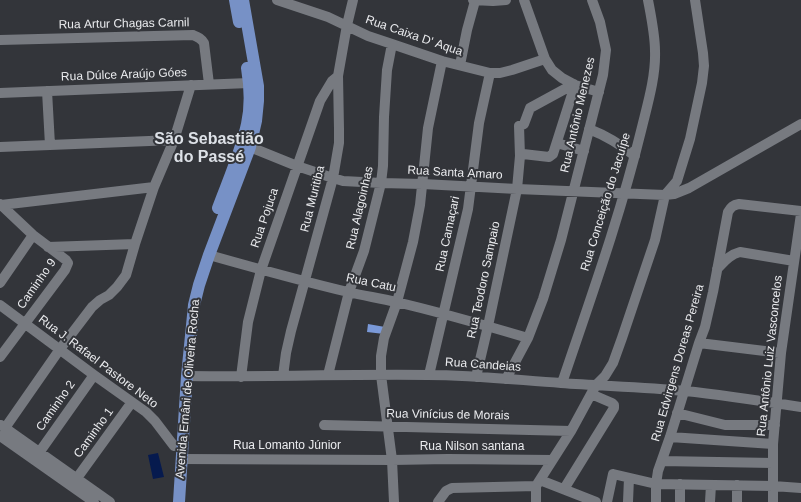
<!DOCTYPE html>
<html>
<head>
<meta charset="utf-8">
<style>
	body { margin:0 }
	canvas { display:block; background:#33353a }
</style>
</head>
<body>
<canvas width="801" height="502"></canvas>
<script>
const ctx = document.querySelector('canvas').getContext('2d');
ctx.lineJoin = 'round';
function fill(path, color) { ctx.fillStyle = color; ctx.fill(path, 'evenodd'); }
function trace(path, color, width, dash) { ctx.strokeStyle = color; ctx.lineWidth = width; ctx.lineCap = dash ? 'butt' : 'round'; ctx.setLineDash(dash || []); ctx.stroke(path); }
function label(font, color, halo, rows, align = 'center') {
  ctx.font = font + ' Helvetica,sans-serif'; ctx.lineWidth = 4; ctx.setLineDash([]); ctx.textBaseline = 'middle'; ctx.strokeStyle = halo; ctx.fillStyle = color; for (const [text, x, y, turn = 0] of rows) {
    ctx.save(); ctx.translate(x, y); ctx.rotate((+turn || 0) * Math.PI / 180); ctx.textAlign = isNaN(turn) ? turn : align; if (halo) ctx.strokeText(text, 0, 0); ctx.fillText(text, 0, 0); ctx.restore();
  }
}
fill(new Path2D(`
	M158 453 164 477 153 479 148 455Z`), '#061a4e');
fill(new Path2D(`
	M368 324 385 327 384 334 367 332Z`), '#7a99d8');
trace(new Path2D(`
	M277 0 328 17 368 36 392 44 442 61 490 73H500L512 70 545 59
	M473 0 493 1 506 0
	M524 0 545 59 552 70 562 78 575 85 599 92
	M0 40 193 35C198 37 201 38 204 43L209 84
	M460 65 467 30 475 1
	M47 91 50 145
	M0 93 249 83
	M589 129C607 136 620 144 635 156
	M557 143 584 151
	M0 147 174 140
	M250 147 297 166 333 178 343 181 381 183 423 184 517 189 665 195 674 194 689 188 801 124
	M520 156 523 154 549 157 553 154 575 85
	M665 195 677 181 690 139 702 83 704 66 703 53 695 0
	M0 204 33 235 66 260 68 263 65 270 0 357
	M0 206 1 205 154 187
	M48 247 135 244
	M209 255C255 268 301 281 348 292 364 296 380 298 396 302 440 312 484 325 528 338
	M717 269C725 261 729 255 740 252L794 261
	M0 283 33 235
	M0 305 94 375 146 412 155 421 174 446
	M699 343 781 353
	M328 375 349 292 364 251 381 183 383 166 384 117 387 70 392 44
	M429 375 468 209 479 123 490 73
	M187 376C268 377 348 374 428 375 473 375 517 380 561 383 602 386 644 387 685 391 723 395 762 401 801 407
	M283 376 286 353 291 331 333 178 339 143V129L338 76 347 25 353 0
	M241 377 248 322 261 270 320 101 332 81 338 76
	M476 377 488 326 517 189 520 156 519 126 524 124 530 108 574 84
	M506 379 528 338 543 299 561 240 603 75 606 50 600 22 592 0
	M562 383C590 300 620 217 641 131 647 106 656 77 655 51 655 35 651 16 648 0
	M677 413 725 425H775
	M1 425 110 502
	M324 425 571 431
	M5 428 60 349 92 307 100 300 109 295 117 287 126 275 135 244 154 187 174 140 191 85
	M0 436 94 502
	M670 437 773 444
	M36 457 94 375
	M181 459 392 460 448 459 552 460
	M662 461 773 463
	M77 478 132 402
	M540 480 596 502
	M737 485V502
	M564 489 614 408V405L612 403 591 394
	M394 502 392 460 381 375V356L384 338 397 302 413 242 420 205 428 128 442 61
	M438 502 446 491 452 488 536 486
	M536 502V486L571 431 596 385 605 376 613 363 622 338 655 240 665 195
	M607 502 613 474 656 484 773 486 801 488
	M628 502 629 478
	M656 502V484L658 471 670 437 699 343 705 327 713 292 728 212C731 207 733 205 739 204L801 211
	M680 502V484
	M710 502 711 485
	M773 502V444L781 353 801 214`), '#777a80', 10);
trace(new Path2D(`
	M235 0 239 22
	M218 208C228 181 241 152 247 124 251 106 250 86 247 68
	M179 502 187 376 194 305 199 285 209 255 250 147 256 121 258 101V86L243 0`), '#7791c6', 12);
label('12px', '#eaebee', '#33353a', [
	["Rua Artur Chagas Carnil",124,24,-1],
	["Rua Caixa D' Aqua",414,36,19],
	["Rua Dúlce Araújo Góes",124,75,-2],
	["Rua Antônio Menezes",578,115,-77],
	["Rua Santa Amaro",455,173,3],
	["Rua Muritiba",313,199,-76],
	["Rua Conceição do Jacuípe",606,202,-73],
	["Rua Alagoinhas",360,208,-77],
	["Rua Pojuca",265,218,-71],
	["Rua Camaçari",448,234,-78],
	["Rua Teodoro Sampaio",484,280,-78],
	["Rua Catu",371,283,12],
	["Caminho 9",37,284,-55],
	["Rua Antônio Luiz Vasconcelos",770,356,-84],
	["Rua J. Rafael Pastore Neto",98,362,37],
	["Rua Edvirgens Doreas Pereira",678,363,-74],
	["Rua Candeias",483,365,4],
	["Avenida Ernâni de Oliveira Rocha",188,389,-85],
	["Caminho 2",56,406,-55],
	["Rua Vinícius de Morais",448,415,1],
	["Caminho 1",94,433,-54],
	["Rua Lomanto Júnior",287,446],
	["Rua Nilson santana",472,447]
]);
label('bold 16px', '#dde1e7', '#33353a', [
	["São Sebastião",209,140],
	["do Passé",209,158]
]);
</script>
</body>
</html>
